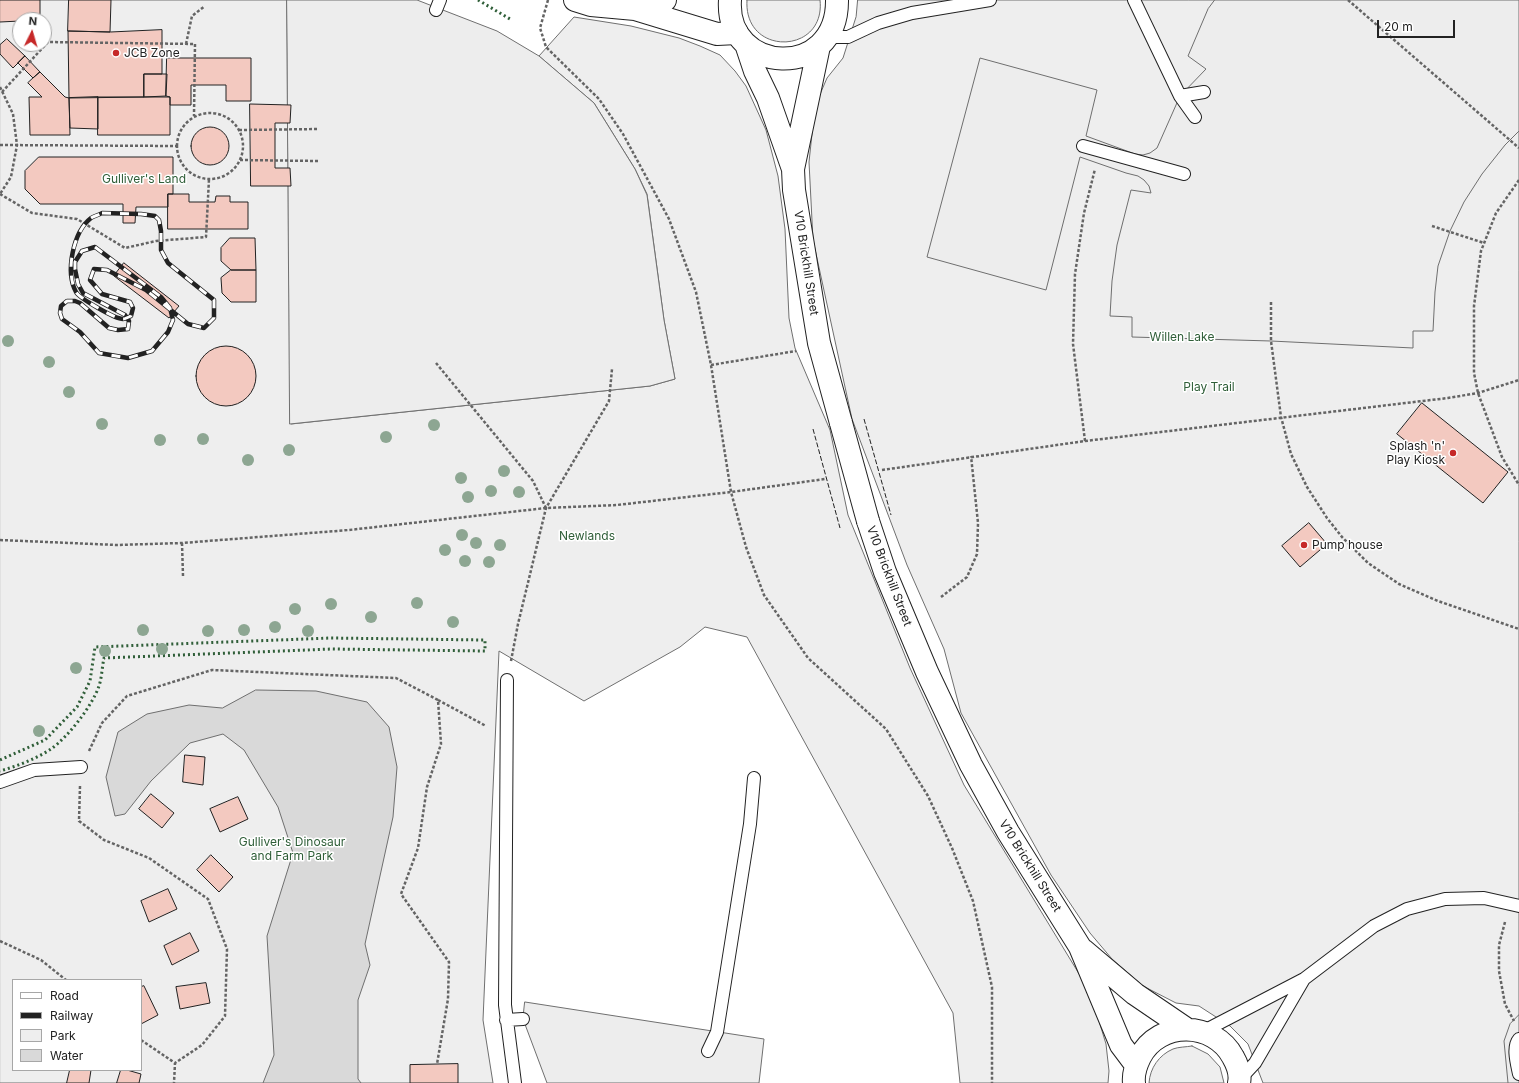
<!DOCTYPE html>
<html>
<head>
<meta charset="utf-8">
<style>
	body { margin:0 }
	#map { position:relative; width:1519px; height:1083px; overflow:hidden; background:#fff; font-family:Inter,sans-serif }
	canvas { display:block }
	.legend { position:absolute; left:12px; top:979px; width:130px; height:92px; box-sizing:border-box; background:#fff; border:1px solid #a7a7a7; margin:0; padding:5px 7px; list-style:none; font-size:12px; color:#222 }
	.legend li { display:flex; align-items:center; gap:8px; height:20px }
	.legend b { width:20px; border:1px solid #a7a7a7 }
	.north { position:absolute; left:12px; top:12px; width:40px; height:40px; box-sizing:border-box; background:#fff; border:1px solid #a7a7a7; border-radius:50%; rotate:5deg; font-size:11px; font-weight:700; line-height:16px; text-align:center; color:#222 }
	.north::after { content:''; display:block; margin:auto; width:14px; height:18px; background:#c62828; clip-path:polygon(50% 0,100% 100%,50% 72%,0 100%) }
	.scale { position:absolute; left:1377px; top:20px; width:78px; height:18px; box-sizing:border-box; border:2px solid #222; border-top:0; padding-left:5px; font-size:12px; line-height:14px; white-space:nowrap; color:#222; -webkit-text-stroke:3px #fff; paint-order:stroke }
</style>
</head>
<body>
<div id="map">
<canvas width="1519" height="1083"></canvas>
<ul class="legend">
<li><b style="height:5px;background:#fff"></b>Road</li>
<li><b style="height:5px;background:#222"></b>Railway</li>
<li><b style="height:11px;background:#eee"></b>Park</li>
<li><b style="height:11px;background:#d9d9d9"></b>Water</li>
</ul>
<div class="north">N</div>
<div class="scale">20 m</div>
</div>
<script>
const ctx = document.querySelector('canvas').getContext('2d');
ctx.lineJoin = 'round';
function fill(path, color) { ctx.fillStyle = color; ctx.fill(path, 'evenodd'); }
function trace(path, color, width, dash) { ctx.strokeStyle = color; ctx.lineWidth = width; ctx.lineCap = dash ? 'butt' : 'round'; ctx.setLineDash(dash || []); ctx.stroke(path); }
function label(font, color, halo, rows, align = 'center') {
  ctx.font = font + ' Inter,sans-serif'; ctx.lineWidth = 3; ctx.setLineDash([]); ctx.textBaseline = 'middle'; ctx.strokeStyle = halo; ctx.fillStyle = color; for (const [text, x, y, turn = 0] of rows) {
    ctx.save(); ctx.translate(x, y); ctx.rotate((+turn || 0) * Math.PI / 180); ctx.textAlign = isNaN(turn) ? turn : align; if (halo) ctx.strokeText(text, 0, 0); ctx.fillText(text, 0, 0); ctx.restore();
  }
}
const green = new Path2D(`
	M0 0H287L291 424 650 386 675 379 664 320 647 194 635 169 594 103 539 56 574 17 631 26 679 38 700 46 720 55 735 71 746 86 766 130 778 176 785 229 789 318 795 348 830 430 848 515 910 668 964 785 1081 977 1099 1021 1106 1044 1109 1071 1108 1083H960L953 1013 747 637 705 627 680 647 584 701 499 651 483 1020 493 1083H0ZM20 20H44V44H20ZM13 980H141V1070H13Z
	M747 0H820C826 55 743 57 747 0Z
	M858 0H1519V1083H1263L1248 1044 1230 1026 1199 1006 1176 1003 1143 986 1112 959 1090 933 1051 875 961 713 944 649 907 565 852 419 813 240 809 162 815 106 827 78 843 58 856 17Z
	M1192 1046 1208 1054 1220 1067 1224 1083H1149C1150 1068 1159 1055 1173 1049 1178 1047 1186 1047 1192 1046Z`);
fill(green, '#eee');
trace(green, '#6f6f6f', 1);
const parking = new Path2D(`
	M287 0H417L497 31 539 56 594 103 635 169 647 195 664 320 675 379 650 386 290 424Z
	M1215 0H1519V131L1505 145 1482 174 1464 202 1450 231 1438 266 1435 292 1433 331H1413V348L1271 341 1132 337V317L1110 316 1112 281 1117 245 1131 190 1151 193 1149 186 1144 180 1138 176 1126 173 1080 157 1046 290 927 257 980 58 1097 90 1086 136 1135 154 1143 155 1150 153 1157 148 1180 96 1206 69 1188 56 1208 9Z
	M525 1002 764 1039 759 1083H547L523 1019Z
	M1519 1015V1083H1508L1504 1041 1510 1024Z`);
fill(parking, '#ededed');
trace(parking, '#6f6f6f', 1);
const water = new Path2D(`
	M256 690 316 691 367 702 389 727 397 767 393 817 365 944 370 965 358 1000V1079L361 1083H263L274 1055 267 936 293 853 278 807 244 750 223 734 190 743 151 781 125 814 115 816 106 777 118 732 147 714 189 705 222 708Z`);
fill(water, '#d9d9d9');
trace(water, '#6f6f6f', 1);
const building = new Path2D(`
	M0 0H40V20L0 22Z
	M69 0H111L110 32 68 31Z
	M162 30V74H144V97L69 98 68 31 110 32Z
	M7 39 25 56 13 68 0 54V45Z
	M25 56 40 72 33 78 18 63Z
	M167 58H251V101H226V85H191V105H170V97L166 96Z
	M40 72 65 97 69 98 70 135H30L29 97H42L28 83Z
	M144 74H167L166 96 144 97Z
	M98 97H170V135H98Z
	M98 97V129L70 128 69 98Z
	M250 104 291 105 290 123H275V168H290L291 186H251Z
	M191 146a19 19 0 1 1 38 0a19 19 0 1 1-38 0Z
	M39 157H173V194H168V207H136L135 223H123V204H40L25 189V171Z
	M168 194H189V202H215L216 196H230V202H248V229H168Z
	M230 238H255L256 270H231L221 261V248Z
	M124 263 179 306 169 318 114 276Z
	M231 270H256V302H231L222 293 221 278Z
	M196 376a30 30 0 1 1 60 0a30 30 0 1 1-60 0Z
	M1422 403 1508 472 1483 503 1397 434Z
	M1309 523 1327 544 1300 567 1282 546Z
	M185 755 205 757 203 785 183 782Z
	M151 794 174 813 162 828 139 809Z
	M238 797 248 819 220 832 210 809Z
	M211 855 233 877 219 892 197 870Z
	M168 889 177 909 149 922 141 901Z
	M190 933 199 951 172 965 164 946Z
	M206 983 210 1003 180 1009 176 987Z
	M144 986 158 1015 141 1024V987Z
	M458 1064V1083H410V1065Z
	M70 1070H91L89 1083H67Z
	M121 1070H127L141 1074 139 1083H117Z`);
fill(building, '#f3c9c0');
trace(building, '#222', 1);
const service = new Path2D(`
	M1134 0 1180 96 1195 117
	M436 10 440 0
	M827 37H848L878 23 912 13 990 0
	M1180 96 1204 92
	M1083 146 1184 174
	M507 680 505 1005 515 1083
	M0 782 34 770 81 767
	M506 1020 523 1019
	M1204 1031 1304 979 1374 926 1407 909 1445 899 1484 898 1519 906
	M1519 1039C1512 1047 1517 1064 1519 1074
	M708 1051 717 1032 750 824 754 778
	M1240 1079 1255 1063 1304 979`);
const minor = new Path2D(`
	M575 0 591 5 635 9 717 34 737 33
	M635 9 665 0`);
const tertiary = new Path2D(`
	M730 0C725 75 838 81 837 0
	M746 44 755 71 768 98 793 169
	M819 46 793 169 794 190 819 343 841 423
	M868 521 885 572 927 672 971 765 1008 832 1080 947 1121 1045 1136 1065
	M1083 950 1135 994 1185 1028
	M1134 1083C1133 1074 1136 1065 1140 1057 1159 1020 1214 1021 1233 1057 1237 1064 1241 1074 1239 1083`);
trace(service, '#222', 14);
trace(minor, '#222', 24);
trace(tertiary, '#222', 24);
trace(new Path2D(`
	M548 0 540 28 546 47 599 99 623 134 669 219 696 292 711 365 731 492 746 547 764 595 808 658 886 729 928 796 952 848 973 901 992 987V1083
	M1348 0 1519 148
	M186 44 192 16 205 6
	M0 87 13 114 17 145 11 177 0 194
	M2 92 48 42 195 44 194 116
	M177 146a33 33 0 1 1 66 0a33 33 0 1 1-66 0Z
	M239 130 319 129
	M0 145 176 146
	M240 160 319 161
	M1519 180 1496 213 1481 251 1474 306V373L1478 393 1502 457 1519 485
	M0 194 32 213 77 219 125 248 156 241 206 237 209 179
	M1432 226 1484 243
	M1271 302V341L1281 417 1291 454 1307 487 1327 518 1342 537 1368 563 1399 584 1438 601 1519 629
	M436 363 533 481 546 508
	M711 365 796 351
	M1085 441 1073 344 1075 274 1084 213 1095 169
	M882 470 1085 441 1448 398 1478 393 1519 380
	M0 540 117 545 182 543 349 530 546 508 617 505 731 492 825 479
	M182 543 183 576
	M941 597 967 577 977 554 978 523 971 456
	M511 661 518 624 546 508 609 401 612 369
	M438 700 486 726
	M89 751 102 723 127 696 212 670 396 678 438 700 441 744 427 787 418 848 401 894 449 962 448 999 437 1064
	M80 786 79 821 104 840 149 858 208 899 227 949 225 1016 202 1045 175 1063
	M1505 922 1499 945V971L1505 1004 1514 1021
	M0 941 41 960 66 980
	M141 1040 175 1063 174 1083`), '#646464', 2.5, [3, 2]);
trace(service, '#fff', 12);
trace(minor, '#fff', 22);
trace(tertiary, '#fff', 22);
const rail = new Path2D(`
	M102 213 141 214 155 216 159 220 161 231V250L168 263 214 300V318L204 328 188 324 146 290 107 270 94 269 90 280 102 294 130 302 133 308 131 316C129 317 125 319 123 319 115 319 79 298 76 292 65 272 73 232 91 218 94 216 99 215 102 213Z
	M95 247 161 297 170 308 173 320 168 332 152 351 128 358 99 353 80 332 62 319 60 313 61 306 67 301H75L80 303 109 328 118 330 128 329 129 321 125 315 83 293 78 284 75 269V262L82 251Z`);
trace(rail, '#222', 4.5);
trace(rail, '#fff', 3, [9]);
const tertiaryBridge = new Path2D(`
	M841 423 868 521`);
trace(tertiaryBridge, '#222', 24, []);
trace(tertiaryBridge, '#fff', 22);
trace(new Path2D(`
	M478 0 510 19
	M0 760 45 740 77 707 90 681 95 647 331 638 485 640V651L332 649 104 658C102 667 102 677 99 686 92 706 69 736 51 749 36 759 17 766 0 771`), '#2f5e38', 3, [2, 3]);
trace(new Path2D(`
	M864 419 891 515
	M813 429 840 528`), '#222', 1, [5, 2]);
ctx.fillStyle = '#8da692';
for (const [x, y] of [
	[8,341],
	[49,362],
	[69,392],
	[102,424],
	[434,425],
	[386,437],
	[203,439],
	[160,440],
	[289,450],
	[248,460],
	[504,471],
	[461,478],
	[491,491],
	[519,492],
	[468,497],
	[462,535],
	[476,543],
	[500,545],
	[445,550],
	[465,561],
	[489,562],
	[417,603],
	[331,604],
	[295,609],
	[371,617],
	[453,622],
	[275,627],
	[143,630],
	[244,630],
	[208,631],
	[308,631],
	[162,649],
	[105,651],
	[76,668],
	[39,731]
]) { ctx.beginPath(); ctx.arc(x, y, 6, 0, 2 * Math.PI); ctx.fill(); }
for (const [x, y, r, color] of [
	[116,53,4,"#c62828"],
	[1453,453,4,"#c62828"],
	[1304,545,4,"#c62828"]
]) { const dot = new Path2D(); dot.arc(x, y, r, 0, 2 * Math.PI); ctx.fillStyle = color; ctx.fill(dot); trace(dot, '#fff', 1.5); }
label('12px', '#222', '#fff', [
	["JCB Zone",124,53],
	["Splash 'n'",1445,446,"right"],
	["Play Kiosk",1445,460,"right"],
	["Pump house",1312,545]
], 'left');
label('12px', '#2f5e38', '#fff', [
	["Gulliver's Land",144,179],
	["Willen Lake",1182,337],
	["Play Trail",1209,387],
	["Newlands",587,536],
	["Gulliver's Dinosaur",292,842],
	["and Farm Park",292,856]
]);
label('12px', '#222', '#fff', [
	["V10 Brickhill Street",806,263,81],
	["V10 Brickhill Street",889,576,69],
	["V10 Brickhill Street",1030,866,58]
]);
</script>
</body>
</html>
